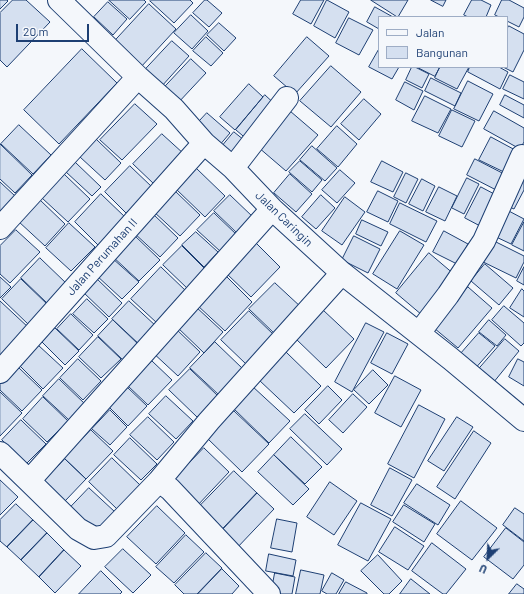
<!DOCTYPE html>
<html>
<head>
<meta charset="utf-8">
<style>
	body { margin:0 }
	#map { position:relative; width:524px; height:594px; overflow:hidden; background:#f4f7fb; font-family:Barlow,sans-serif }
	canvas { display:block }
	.legend { position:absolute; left:378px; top:16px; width:130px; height:52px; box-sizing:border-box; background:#f4f7fb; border:1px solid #9eadc5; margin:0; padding:5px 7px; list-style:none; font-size:12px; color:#1d3f73 }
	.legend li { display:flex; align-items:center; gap:8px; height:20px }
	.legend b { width:20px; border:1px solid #9eadc5 }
	.north { position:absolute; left:468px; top:538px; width:40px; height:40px; -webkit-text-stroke:3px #f4f7fb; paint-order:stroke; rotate:204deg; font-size:11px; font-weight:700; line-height:16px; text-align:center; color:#1d3f73 }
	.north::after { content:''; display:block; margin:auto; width:14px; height:18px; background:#1d3f73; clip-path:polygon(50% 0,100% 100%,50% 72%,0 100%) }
	.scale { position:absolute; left:16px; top:24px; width:73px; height:18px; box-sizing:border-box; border:2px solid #1d3f73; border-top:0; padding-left:5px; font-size:12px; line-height:14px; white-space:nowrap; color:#1d3f73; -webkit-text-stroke:3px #f4f7fb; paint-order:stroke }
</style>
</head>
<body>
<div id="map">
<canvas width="524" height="594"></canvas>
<ul class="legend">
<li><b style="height:5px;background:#f4f7fb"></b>Jalan</li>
<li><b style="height:11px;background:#d5e0f0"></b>Bangunan</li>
</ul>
<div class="north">U</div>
<div class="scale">20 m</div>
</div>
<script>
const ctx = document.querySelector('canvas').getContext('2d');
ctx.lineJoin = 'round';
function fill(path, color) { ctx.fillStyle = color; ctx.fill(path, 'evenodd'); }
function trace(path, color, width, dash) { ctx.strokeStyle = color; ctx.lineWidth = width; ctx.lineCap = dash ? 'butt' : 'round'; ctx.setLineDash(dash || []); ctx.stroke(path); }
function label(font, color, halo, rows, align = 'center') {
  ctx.font = font + ' Barlow,sans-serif'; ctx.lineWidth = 3; ctx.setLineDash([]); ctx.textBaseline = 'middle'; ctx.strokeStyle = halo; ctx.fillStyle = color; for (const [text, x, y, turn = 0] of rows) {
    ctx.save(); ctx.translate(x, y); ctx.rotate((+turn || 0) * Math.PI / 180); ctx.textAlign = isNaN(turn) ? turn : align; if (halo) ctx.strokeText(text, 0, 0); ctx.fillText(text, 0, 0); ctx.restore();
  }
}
const building = new Path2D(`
	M0 0H7L8 1 0 9Z
	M13 0H26L50 22 7 67 0 60V13Z
	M109 0H144L146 2 130 19Z
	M151 0H190L193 3 174 23 150 1Z
	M205 0H207L222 13 209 27 193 13Z
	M301 0H324L311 24 293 14Z
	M327 0 349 12 335 38 314 26Z
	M371 0H408L398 17Z
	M431 0H446L443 6Z
	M472 0H481L491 5 486 17H468L464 15Z
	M502 0H509L524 8V17L519 27 507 21V17H499L495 15Z
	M108 2 127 19 113 35 94 17Z
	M149 4 176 29 140 68 113 43Z
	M375 7 393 17H379V29L367 22Z
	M191 15 208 31 192 49 174 33Z
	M349 18 373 30 359 55 336 43Z
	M219 23 236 38 224 51 207 35Z
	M509 26 524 34V50L513 72 503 67H507V29Z
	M206 37 223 53 211 66 193 51Z
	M307 37 329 56 295 94 274 76Z
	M172 41 189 56 161 87 143 72Z
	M82 49 117 83 59 144 24 110Z
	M379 49V67H399L392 79 369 67Z
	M191 59 206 73 177 104 162 90Z
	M331 66 361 92 331 127 300 101Z
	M412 67H415L429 74 422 88 406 80Z
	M417 67H440L435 76Z
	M440 67H469L457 89 435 78Z
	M470 67H499L508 72 500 89 468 72Z
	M510 75 524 82V99L503 89Z
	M431 78 461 93 455 106 425 91Z
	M468 81 493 94 479 121 454 109Z
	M405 82 423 91 414 110 396 100Z
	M249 84 263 97 235 130 220 117Z
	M265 95 278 107 249 141 236 130Z
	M505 95 524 105V118L500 105Z
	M425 96 451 109 438 133 412 121Z
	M364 99 381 114 359 140 341 124Z
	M135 104 157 124 122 160 100 140Z
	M452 110 475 121 462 147 439 136Z
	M290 111 318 135 286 171 258 147Z
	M494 111 524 128V142L520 149 484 129Z
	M207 113 230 133 218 147 194 127Z
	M19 125 51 155 33 174 1 144Z
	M337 126 357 144 338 167 317 149Z
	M234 132 249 144 233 162 219 150Z
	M162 134 184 154 154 184 133 164Z
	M491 137 517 151 506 173 479 160Z
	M96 139 121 163 105 180 80 157Z
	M0 144 32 175 15 193 0 179Z
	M312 146 337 168 325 181 300 160Z
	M475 159 510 177 502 193 467 175Z
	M300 161 322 180 312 192 289 172Z
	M382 161 403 172 393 192 371 182Z
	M75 162 101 187 92 196 66 172Z
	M130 166 152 187 126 213 105 192Z
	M196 168 225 196 205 217 176 189Z
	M340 170 355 183 337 203 322 190Z
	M406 173 418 179 406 203 394 197Z
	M64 174 90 199 68 222 42 198Z
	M290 174 312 194 296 212 274 193Z
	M467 178 479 184 464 214 452 208Z
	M524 178V190L514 209 501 203Z
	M422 179 435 186 423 211 409 204Z
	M0 182 15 196 0 211Z
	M439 187 457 196 445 221 426 212Z
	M481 187 498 196 482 227 465 218Z
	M173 189 200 215 180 236 153 211Z
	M378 191 398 201 388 222 367 212Z
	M101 194 126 218 99 246 75 222Z
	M230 195 254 218 238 234 214 211Z
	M321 195 335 208 316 229 302 217Z
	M345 197 365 212 342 245 322 231Z
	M39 199 65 224 45 246 18 221Z
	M400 203 437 221 426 242 390 224Z
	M505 209 524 219 511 244 492 235Z
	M152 213 178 238 160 257 133 232Z
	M214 213 237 235 221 252 197 230Z
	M362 220 388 232 381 246 356 234Z
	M524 222V251L512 245Z
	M69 223 95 247 71 271 46 248Z
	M16 230 40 252 10 283 0 274V246Z
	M400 231 424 245 397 289 373 274Z
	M444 231 468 244 457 264 433 252Z
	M196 232 218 252 204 267 182 245Z
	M133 234 160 260 139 281 112 256Z
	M354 236 380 249 368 273 342 260Z
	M488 238 524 256V262L516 278 477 259Z
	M256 243 280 267 251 297 227 274Z
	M182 246 207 271 189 290 163 265Z
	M429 253 455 275 422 315 396 293Z
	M40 258 67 284 48 304 21 278Z
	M112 258 139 282 122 299 96 275Z
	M485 264 513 288 499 305 471 281Z
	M161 267 187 292 157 323 131 299Z
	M524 267V285L517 281Z
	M225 275 252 302 225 331 197 305Z
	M0 277 11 287 0 298Z
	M95 277 122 303 109 317 82 291Z
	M21 279 48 305 29 325 2 299Z
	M275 283 302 308 276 335 249 309Z
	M468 287 492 308 458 348 434 328Z
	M522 289 524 291V317L510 308Z
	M87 299 108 319 94 333 73 314Z
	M0 301 29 328 0 358Z
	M129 301 157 327 140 345 112 319Z
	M195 306 223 332 204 353 176 326Z
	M504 306 524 323V343L521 346 492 320Z
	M323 310 354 339 326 368 295 338Z
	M249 311 274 335 246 364 221 340Z
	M71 314 93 335 79 350 57 329Z
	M113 320 139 345 124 361 98 336Z
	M489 320 506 335 497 346 479 332Z
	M366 323 384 332 352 392 335 382Z
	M174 327 200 352 178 376 151 351Z
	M55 328 79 351 65 365 42 342Z
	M387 333 408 344 392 374 371 363Z
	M479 333 495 346 473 371 457 358Z
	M98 337 121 359 101 378 79 357Z
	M505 339 519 351 493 383 478 370Z
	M215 342 243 369 219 395 190 368Z
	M38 345 63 368 43 389 19 365Z
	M286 352 321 386 294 413 259 380Z
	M78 359 101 381 83 400 60 378Z
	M518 359 524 362V386L509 377Z
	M152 361 172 380 148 405 128 386Z
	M17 366 42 390 22 411 0 390V385Z
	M190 369 218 396 197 417 169 390Z
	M373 370 388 385 369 404 354 390Z
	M395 376 421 390 401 427 375 413Z
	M59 379 85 404 69 420 43 396Z
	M252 386 290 421 269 443 232 407Z
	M328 386 342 400 319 424 305 410Z
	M127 387 147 406 128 426 108 406Z
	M0 392 22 413 0 436Z
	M353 394 367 407 343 433 329 420Z
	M166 396 193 421 176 439 149 414Z
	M43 397 68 421 47 442 23 419Z
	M419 405 445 419 414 478 388 464Z
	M110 410 127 427 110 445 92 429Z
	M234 411 269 444 242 472 207 438Z
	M305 414 342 449 327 465 290 429Z
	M148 417 174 442 157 460 130 435Z
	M457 417 473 427 444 471 428 461Z
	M21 420 46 444 26 464 2 440Z
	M91 430 113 451 86 479 64 458Z
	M474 431 491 443 455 499 437 487Z
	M291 437 322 467 305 484 274 455Z
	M130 438 157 464 141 480 114 455Z
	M204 448 229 472 196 507 171 482Z
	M274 455 309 489 293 505 258 472Z
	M112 458 140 485 117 509 89 482Z
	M65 459 86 479 65 501 44 481Z
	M390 468 412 480 392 516 371 505Z
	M234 471 257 493 221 531 197 509Z
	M0 480 18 497 0 515Z
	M330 482 357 501 334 535 307 517Z
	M417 484 450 505 438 525 404 503Z
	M89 488 115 512 94 534 68 510Z
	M257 493 274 509 235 550 218 534Z
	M461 501 497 528 472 560 437 534Z
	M361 503 391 519 368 561 338 545Z
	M16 504 33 520 7 547 0 541V520Z
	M404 505 435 524 424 542 393 522Z
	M157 506 185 533 156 564 127 537Z
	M515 508 524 514V541L503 525Z
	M277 519 297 523 292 552 271 548Z
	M33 520 47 533 21 560 7 547Z
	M395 527 424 546 408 570 379 552Z
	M506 528 524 542V565L513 579 484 557Z
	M47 533 64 550 39 577 21 560Z
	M186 535 204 552 174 583 156 567Z
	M432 543 466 569 446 594H443L412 571Z
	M123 549 151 575 133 593 105 567Z
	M64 550 81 566 55 593 39 577Z
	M206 553 222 568 197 594H184L175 585Z
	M269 554 296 560 293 576 266 571Z
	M378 555 402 581 389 594H384L361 571Z
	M222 569 239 586 232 594H198Z
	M301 570 324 575 320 594H296Z
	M101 571 122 592 120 594H79Z
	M275 573 295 577 292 594H271Z
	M332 573 344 580 336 594H327L322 591Z
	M411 579 430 594H400Z
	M346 582 367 593V594H339Z
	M517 584 524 589V594H509Z`);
fill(building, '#d5e0f0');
trace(building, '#1d3f73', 1);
const minor = new Path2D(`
	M59 0 138 77 174 109 204 143 233 168 272 209 342 273 451 359 524 420
	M233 168 287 98
	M0 228 138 77
	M419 333 448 295 484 241 522 156
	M0 372 204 143
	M0 453 29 481 78 529 94 538 106 536 159 481
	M29 481 272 209
	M269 594 170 489 159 481 209 421 342 273`);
trace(minor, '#1d3f73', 24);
trace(minor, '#f4f7fb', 22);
label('12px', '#1d3f73', '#f4f7fb', [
	["Jalan Caringin",284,219,44],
	["Jalan Perumahan II",102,257,-48]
]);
</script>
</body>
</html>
